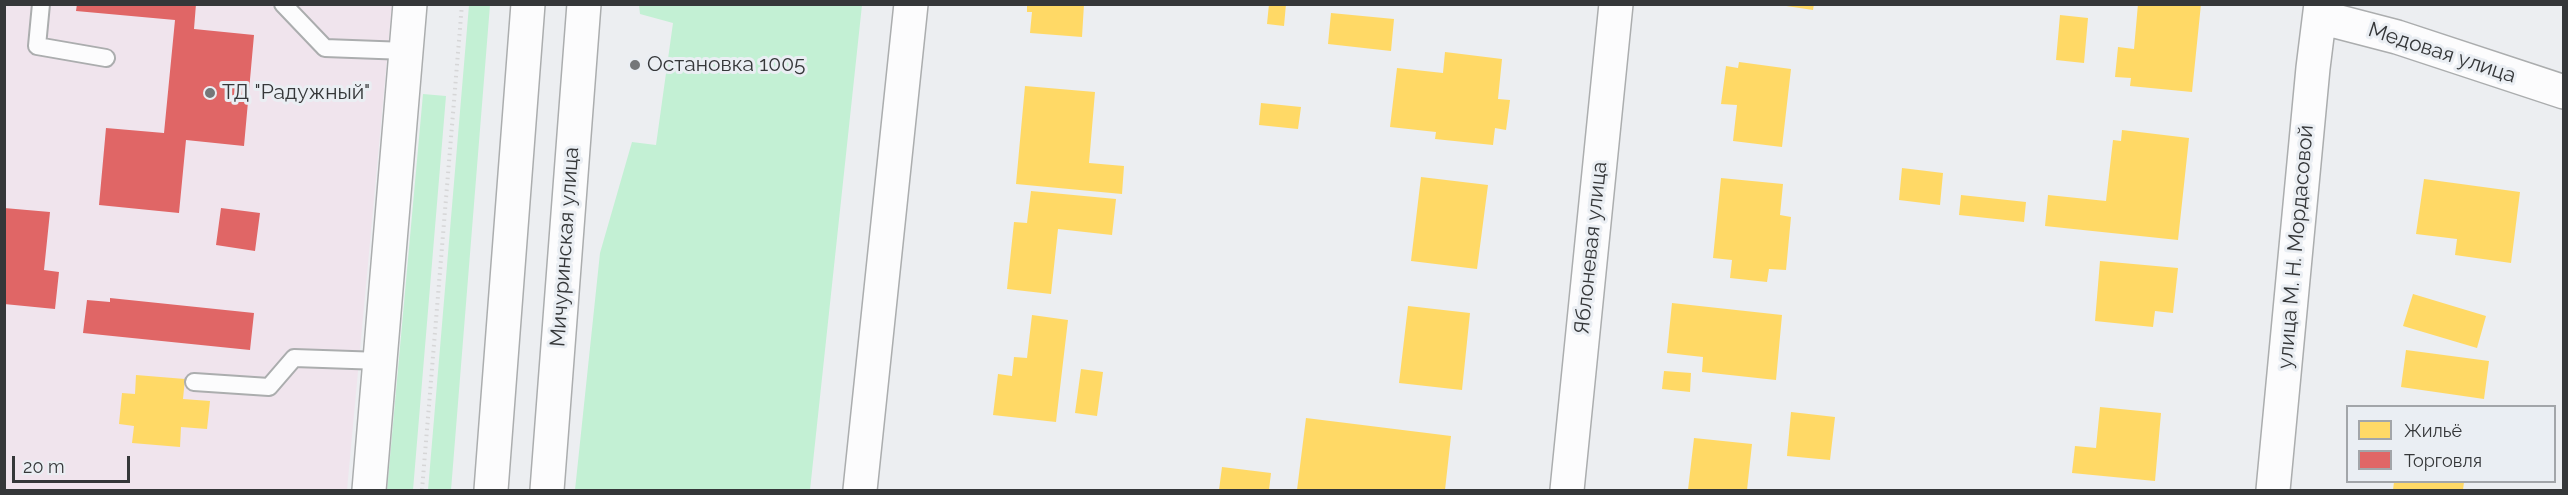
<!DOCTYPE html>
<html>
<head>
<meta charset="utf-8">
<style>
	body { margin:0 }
	#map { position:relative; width:2568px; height:495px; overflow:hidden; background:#eceef1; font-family:Raleway,sans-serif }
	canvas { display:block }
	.frame { position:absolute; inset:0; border:6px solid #353739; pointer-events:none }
	.legend { position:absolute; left:2346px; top:405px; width:210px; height:78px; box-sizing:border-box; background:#eaeef3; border:2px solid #a2a5a9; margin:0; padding:8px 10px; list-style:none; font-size:18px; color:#353739 }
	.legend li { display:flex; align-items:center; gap:12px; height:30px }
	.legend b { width:30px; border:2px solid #a2a5a9 }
	.scale { position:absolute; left:12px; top:456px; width:118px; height:27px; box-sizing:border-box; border:3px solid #353739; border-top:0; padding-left:8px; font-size:18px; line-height:21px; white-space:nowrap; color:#353739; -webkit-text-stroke:4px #eaeef3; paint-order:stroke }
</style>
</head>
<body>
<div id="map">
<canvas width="2568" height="495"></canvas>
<div class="frame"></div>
<ul class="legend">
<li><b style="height:16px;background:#ffd966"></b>Жильё</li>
<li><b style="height:16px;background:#e06666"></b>Торговля</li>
</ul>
<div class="scale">20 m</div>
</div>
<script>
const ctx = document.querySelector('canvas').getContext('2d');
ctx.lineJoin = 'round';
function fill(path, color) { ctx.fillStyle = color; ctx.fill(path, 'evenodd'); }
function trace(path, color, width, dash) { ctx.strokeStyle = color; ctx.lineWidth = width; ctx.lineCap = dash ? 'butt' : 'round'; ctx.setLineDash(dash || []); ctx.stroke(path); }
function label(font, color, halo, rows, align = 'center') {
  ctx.font = font + ' Raleway,sans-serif'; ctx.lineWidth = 6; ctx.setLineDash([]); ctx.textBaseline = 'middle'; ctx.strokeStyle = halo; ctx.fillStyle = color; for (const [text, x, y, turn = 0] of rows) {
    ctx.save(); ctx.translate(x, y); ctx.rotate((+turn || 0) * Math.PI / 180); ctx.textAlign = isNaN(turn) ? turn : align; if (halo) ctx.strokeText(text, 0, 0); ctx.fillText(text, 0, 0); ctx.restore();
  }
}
fill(new Path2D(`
	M4 5H392L347 490H5Z`), '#f0e4ed');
fill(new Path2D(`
	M469 5H490L451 490H428Z
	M639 5H862L810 490H575L600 253 632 142 656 145 673 23 640 14Z
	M423 94 446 96 413 490H387Z`), '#c3f0d4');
fill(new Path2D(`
	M1027 4H1084L1082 37 1030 33 1032 12H1027Z
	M1269 4H1286L1284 26 1267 24Z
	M1773 4H1814L1813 10Z
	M2138 4H2201L2192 92 2130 86 2131 78 2115 77 2118 47 2134 49Z
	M1331 13 1394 19 1391 51 1328 44Z
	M2060 15 2088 18 2084 63 2056 60Z
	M1445 52 1502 59 1498 99 1510 100 1506 130 1495 128 1493 145 1435 139 1436 132 1390 127 1397 68 1443 73Z
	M1739 62 1791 69 1782 147 1733 141 1737 105 1721 104 1726 66 1738 68Z
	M1025 86 1095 92 1089 163 1124 166 1122 194 1016 184Z
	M1261 103 1301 107 1298 129 1259 125Z
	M2122 130 2189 138 2178 240 2045 226 2048 195 2106 201 2113 140 2121 141Z
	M1902 168 1943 173 1940 205 1899 200Z
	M1421 177 1488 185 1477 269 1411 261Z
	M1721 178 1783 184 1780 215 1791 217 1786 270 1769 269 1767 282 1730 278 1732 260 1713 258Z
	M2424 179 2520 192 2511 263 2455 255 2457 239 2416 234Z
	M1031 191 1116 199 1112 235 1058 229 1051 294 1007 289 1014 222 1027 223Z
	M1961 195 2026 202 2024 222 1959 215Z
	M2100 261 2178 268 2173 313 2155 311 2153 327 2095 321Z
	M2413 294 2486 316 2477 348 2403 326Z
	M1672 303 1782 315 1776 380 1702 372 1703 357 1667 353Z
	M1408 306 1470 313 1462 390 1399 383Z
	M1032 315 1068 320 1056 422 993 415 998 374 1012 376 1014 357 1027 358Z
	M2406 350 2489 361 2484 399 2401 387Z
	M1081 369 1103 372 1097 416 1075 413Z
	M1664 371 1691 373 1690 392 1662 389Z
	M136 375 185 379 183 399 210 401 207 429 181 427 180 447 132 443 134 426 119 424 122 393 135 394Z
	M2100 407 2161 413 2155 481 2072 473 2075 446 2096 448Z
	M1791 412 1835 417 1830 460 1787 456Z
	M1306 418 1451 436 1445 490H1297Z
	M1694 438 1752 444 1747 490H1688Z
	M1222 467 1271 473 1269 490H1219Z
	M2394 482H2464L2463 490H2393Z`), '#ffd966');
fill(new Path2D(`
	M77 4H196L194 29 254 35 244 146 186 140 179 213 99 205 106 128 164 133 175 20 76 11Z
	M4 208 50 212 44 270 59 272 55 309 4 304Z
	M221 208 260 213 255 251 216 245Z
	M110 298 254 313 250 350 83 333 87 300 110 302Z`), '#e06666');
const lane = new Path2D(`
	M41 4 37 46 106 58
	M283 4 325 48 406 51
	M194 382 269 387 294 358 381 361`);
const street = new Path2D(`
	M2320 17 2397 37 2564 92
	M369 490 410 4
	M860 490 911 4
	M1567 490 1616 4
	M2273 490 2313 68 2321 4`);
const primary = new Path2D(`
	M491 490 528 4
	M547 490 584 4`);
trace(lane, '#abadae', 20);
trace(street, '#abadae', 36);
trace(primary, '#abadae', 36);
trace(new Path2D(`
	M422 490 462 4`), '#d6d6d7', 4, [1.5, 4.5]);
trace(lane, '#fcfcfd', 16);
trace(street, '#fcfcfd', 33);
trace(primary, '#fcfcfd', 33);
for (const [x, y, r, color] of [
	[635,65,6,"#757779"],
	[210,93,6,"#757779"]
]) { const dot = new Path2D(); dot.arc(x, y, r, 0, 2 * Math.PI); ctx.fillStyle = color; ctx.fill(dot); trace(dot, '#eaeef3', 2); }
label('21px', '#353739', '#eaeef3', [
	["Медовая улица",2442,53,18],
	["Мичуринская улица",565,247,-86],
	["улица М. Н. Мордасовой",2296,247,-85],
	["Яблоневая улица",1591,248,-84]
]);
label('21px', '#353739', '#eaeef3', [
	["Остановка 1005",647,65],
	["ТД \"Радужный\"",222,93]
], 'left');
</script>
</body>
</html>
